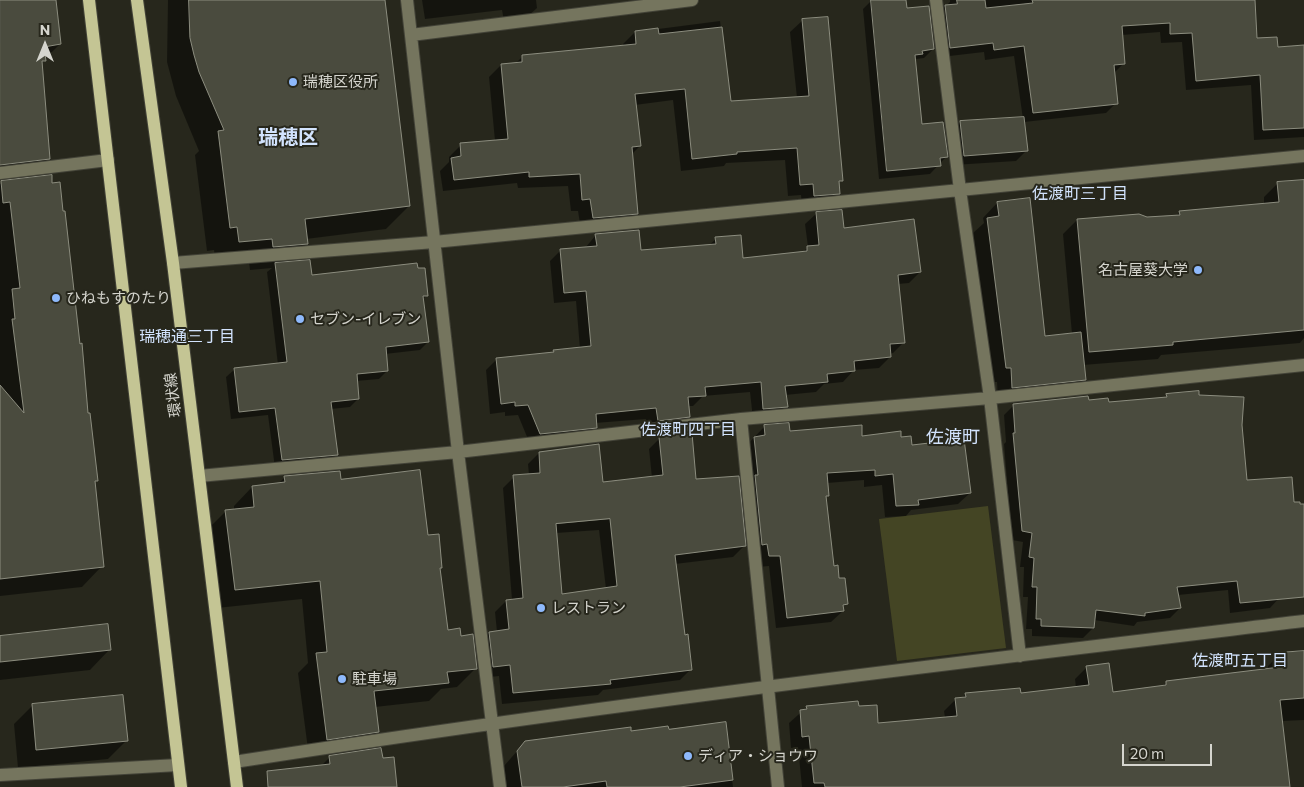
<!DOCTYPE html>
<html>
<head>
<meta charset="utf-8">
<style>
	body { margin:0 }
	#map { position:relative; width:1304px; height:787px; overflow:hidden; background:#27271c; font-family:Commissioner,sans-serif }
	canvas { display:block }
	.north { position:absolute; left:20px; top:20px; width:50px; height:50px; -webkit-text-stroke:4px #27271c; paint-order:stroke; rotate:0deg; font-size:14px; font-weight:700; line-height:20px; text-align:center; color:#d5d5ce }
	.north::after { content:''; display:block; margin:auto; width:18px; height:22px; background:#d5d5ce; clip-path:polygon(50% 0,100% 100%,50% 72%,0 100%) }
	.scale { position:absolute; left:1122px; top:744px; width:90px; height:22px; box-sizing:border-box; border:2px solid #d5d5ce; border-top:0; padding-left:6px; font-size:15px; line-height:18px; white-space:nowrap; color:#d5d5ce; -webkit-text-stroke:4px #27271c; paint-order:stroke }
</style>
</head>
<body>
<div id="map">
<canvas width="1304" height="787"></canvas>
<div class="north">N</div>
<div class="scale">20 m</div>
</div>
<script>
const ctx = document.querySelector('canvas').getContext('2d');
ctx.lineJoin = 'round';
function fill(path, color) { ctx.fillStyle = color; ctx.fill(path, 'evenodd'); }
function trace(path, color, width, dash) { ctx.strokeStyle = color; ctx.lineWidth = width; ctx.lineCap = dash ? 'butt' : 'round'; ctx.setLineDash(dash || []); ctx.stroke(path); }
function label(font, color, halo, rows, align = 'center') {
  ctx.font = font + ' Commissioner,"Noto Sans JP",sans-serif'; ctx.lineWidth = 4; ctx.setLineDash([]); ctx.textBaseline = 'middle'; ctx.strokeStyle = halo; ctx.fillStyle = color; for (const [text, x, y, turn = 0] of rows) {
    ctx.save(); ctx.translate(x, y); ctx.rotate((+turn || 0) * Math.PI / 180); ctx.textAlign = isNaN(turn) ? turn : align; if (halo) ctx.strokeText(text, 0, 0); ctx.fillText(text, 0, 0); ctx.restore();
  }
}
fill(new Path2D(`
	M988 506 1006 648 897 661 879 519Z`), '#444524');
fill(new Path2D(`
	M0 0H55L60 44 52 52 44 53 45 60 41 64 49 158 41 166 0 171Z
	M168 0H384L409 206 386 229 306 239 307 244 287 263 311 277 427 295 422 300 428 342 420 350 385 354 387 371 379 379 356 381 358 399 350 407 331 409 337 454 329 463 275 468 268 415 231 419 226 377 235 369 278 365 267 272 272 268 250 270 249 262 216 265 214 250 207 251 195 155 199 151 176 96 167 62Z
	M422 0H536L537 8 526 18 504 21 502 10 425 19Z
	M872 0H905L906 10 933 49 924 58 916 59 914 61 921 125 946 157 930 174 879 179 863 9Z
	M950 0H1254L1256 39 1276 48 1304 46V137L1254 140 1251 85 1186 90 1182 42 1161 43 1160 32 1122 35 1124 63 1114 73 1116 103 1106 113 1024 122 1026 151 1016 161 954 165 950 133 960 122 1023 119 1014 56 985 60 984 52 941 57 935 16 950 2Z
	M803 20 842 180 838 184 839 193 827 205 802 208 801 195 788 196 785 160 726 163 724 166 681 171 673 100 635 105 640 146 632 154 637 213 625 225 581 230 578 211H571L568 186 518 188 517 183 443 191 440 171 449 162V157L461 145 495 141 489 77 501 65 515 64 522 57 624 47 623 44 635 32 720 21 730 103 797 98 790 32Z
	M50 176 97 480 94 483 102 566 82 587 0 596V184Z
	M1304 181V338L1300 343 1161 355 1158 359 1083 365 1085 379 1070 394 998 401 997 382H992L973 233 984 223 983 218 997 203 1044 337 1072 334 1063 234 1077 220 1139 215 1146 218 1176 216 1180 212 1264 205V197L1278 183Z
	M816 214 920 272 909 283 898 284 904 342 893 353 890 354V357L879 368 854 370 843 382 824 384 816 392 785 395 786 406 775 417 753 419 750 392 703 396 693 406H688L689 416 678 427 647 431 646 419 595 423 596 427 585 438 530 444 518 415 505 416V412L490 414 486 370 497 359 551 354 554 351 580 349 576 301 554 303 550 261 561 250 585 248 596 235 640 251 708 246 716 239 742 260 802 253 808 247 805 224Z
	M1167 395 1198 397 1241 425 1246 482 1293 504 1304 505V571L1270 608 1230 613 1228 590 1178 595 1180 608 1170 618 1137 622 1134 626 1094 620 1093 628 1083 638 1032 636V629H1026L1028 597H1023L1024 567H1020L1023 542 1012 540 1004 444 1006 442 1004 415 1014 405 1087 401 1108 403 1163 399Z
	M765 426 789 432 900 438 970 493 958 504 911 510 906 516 885 517 882 485 864 487V480L827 483 828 495 825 498 832 568 846 604 842 608 843 611 831 622 776 628 769 566 758 567 743 449Z
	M660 438 695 480 744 546 733 557 675 564 684 636 691 669 680 680 603 690 598 695 502 704 499 676 482 678 478 644 489 633 497 632 495 612 506 601 512 600 503 488 514 477 529 475 528 464 539 453 602 483 652 478 649 449ZM599 530 606 589 561 595 556 533Z
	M285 477 340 480 427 536 441 567 439 570 446 631 460 638 476 668 457 687 441 689 429 701 375 707 378 731 360 750 309 757 298 673 308 663 302 599 217 608 207 530 226 511H234V506L252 487 278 484Z
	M0 637 110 649 90 670 0 680Z
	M1304 650V720L1283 721 1288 787H802L798 747 791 748 789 723 807 707 858 708 877 725 945 718 944 711 956 699H961L966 694 1020 695 1076 688 1075 679 1087 667 1112 693 1161 687 1167 682 1268 670V666L1280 654Z
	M33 705 126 741 108 759 18 768 14 724Z
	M725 723 733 787H507L504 766 525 742 668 730Z
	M330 757 382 759 396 787H274L321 766Z`), '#0007');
const building = new Path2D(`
	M0 0H56L61 44 44 47 46 61H42L50 159 0 165Z
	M189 0H385L410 206 305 219 308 244 273 247 272 239 239 242 237 227 230 228 218 131 224 130 199 72 194 55 190 38Z
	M871 0H906L907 8 929 6 934 49 922 51 923 54 915 55 922 124 943 122 948 157 940 158 941 166 887 171Z
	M957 0H985L986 8 1033 3 1032 0H1255L1257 38 1277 37 1278 47 1304 45V128L1263 130 1260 75 1196 81 1192 33 1170 34V23L1122 26 1125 64 1114 65 1118 104 1033 113 1024 46 994 50 993 43 950 48 945 5 957 4Z
	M828 17 843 181H839L840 194 814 196 813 184 800 185 797 148 737 152V154L692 159 685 89 635 94 641 146 632 147 638 214 593 218 590 199 582 200 580 174 529 177V172L454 180 451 158 461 156 460 143 508 139 501 64 522 62V55L636 44 635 31 658 28 659 34 722 27 731 101 809 96 802 19Z
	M1024 117 1028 151 964 156 960 121Z
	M52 175V183L60 182 63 211H65L80 344 82 343 88 413H90L98 481H95L104 567 0 579V385L24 413 12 319H15L12 289 20 288 10 202 3 203 1 181Z
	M1304 180V330L1173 342V345L1089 352 1077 219 1139 214 1147 217 1180 215 1179 211 1279 202 1277 182Z
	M1030 198 1045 336 1081 332 1086 380 1012 388 1011 368H1006L987 218 999 216 997 202Z
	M842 210 844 228 914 219 921 272 898 275 905 343 890 344 891 357 854 361 855 371 827 374 828 382 785 386 788 407 763 409 761 382 705 387 706 396 688 397 690 417 658 421 656 408 596 414 597 428 540 434 528 405 515 406V402L501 404 496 358 554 352 553 350 591 346 586 291 564 293 560 249 597 246 595 234 639 230 641 250 716 244 715 237 741 235 743 258 807 251V246L819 245 816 212Z
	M310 260 312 275 417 263 418 268H425L428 296H423L429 342 386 347 388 371 357 374 359 399 331 402 338 455 282 460 275 408 239 412 234 368 287 362 275 263Z
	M1199 391V395L1244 397 1242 425 1247 480 1292 477 1294 502H1300V504H1304V597L1240 603 1237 581 1177 587 1181 608 1145 613V616L1096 610 1094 628 1041 626V619H1036L1037 587H1032L1034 558 1029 557 1032 533 1022 531 1013 433H1015L1013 404 1088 396 1089 400 1108 398 1109 402 1167 397 1166 394Z
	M789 423 790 431 862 425V436L901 431V437L911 436 912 445 964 439 971 493 918 500 919 505 896 506 893 474 875 476V470L827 473 829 496H826L834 566 838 565 839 578H845L848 604 843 605 844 611 787 618 780 556H769L767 544 762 545 755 475H758L754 437 765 435 764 425Z
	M692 433 696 479 739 476 746 546 675 555 685 635 688 634 692 670 610 680 611 684 513 693 510 665 493 667 489 632 509 629 506 600 523 598 513 475 540 473 539 452 599 444 603 482 663 475 659 437ZM610 519 617 586 562 594 556 524Z
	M420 470 428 535 439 534 442 568H440L448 630 460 628 461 636 473 634 477 669 447 672 449 683 374 691 379 732 327 740 316 653 327 652 320 581 235 590 225 510 254 507 252 486 285 482 284 476 340 471 341 479Z
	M108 624 111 650 0 662V636Z
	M1304 651V698L1280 700 1290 787H825L824 783H814L809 736 802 737 800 710 807 709 806 706 858 701 859 706 877 705 878 723 957 716 955 698 966 697 965 693 1020 688 1021 693 1089 685 1086 666 1109 663 1113 692 1166 685V681L1280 667 1279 653Z
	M123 695 128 741 36 750 32 704Z
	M726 722 733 780 680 787H607L606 781 563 787H522L517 751 525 741 631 727V731L668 726 669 729Z
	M381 748 383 758 394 757 397 787H268L267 771 330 764 329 756Z`);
fill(building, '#4a4b3e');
trace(building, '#8c8d7f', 1);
const minor = new Path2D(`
	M407 0 458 452 500 787
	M936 0 960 190 990 398 1020 656
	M411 35 692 0
	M0 173 108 160
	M173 263 434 242 1304 156
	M741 419 778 787
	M199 476 458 452 741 419 990 398 1304 365
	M234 762C590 706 947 664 1304 621
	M0 775 178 765`);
const major = new Path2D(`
	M89 0 181 787
	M137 0 173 263 237 787`);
trace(minor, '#434338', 14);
trace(major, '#434338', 14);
trace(minor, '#75755e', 12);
trace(major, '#c4c594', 12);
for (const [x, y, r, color] of [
	[293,82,5,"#8eb9fc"],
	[1198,270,5,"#8eb9fc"],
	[56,298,5,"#8eb9fc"],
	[300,319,5,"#8eb9fc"],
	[541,608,5,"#8eb9fc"],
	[342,679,5,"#8eb9fc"],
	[688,756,5,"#8eb9fc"]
]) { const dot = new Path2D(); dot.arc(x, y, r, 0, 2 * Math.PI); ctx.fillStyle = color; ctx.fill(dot); trace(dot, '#27271c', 2); }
label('15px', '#d5d5ce', '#27271c', [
	["瑞穂区役所",303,82],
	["名古屋葵大学",1188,270,"right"],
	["ひねもすのたり",66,298],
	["セブン-イレブン",310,319],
	["レストラン",551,608],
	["駐車場",352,679],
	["ディア・ショウワ",698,756]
], 'left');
label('15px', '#d5d5ce', '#27271c', [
	["環状線",173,395,-97]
]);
label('16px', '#d2e3fd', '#27271c', [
	["佐渡町三丁目",1080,194],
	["瑞穂通三丁目",187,337],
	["佐渡町四丁目",688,430],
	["佐渡町五丁目",1240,661]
]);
label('18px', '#d2e3fd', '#27271c', [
	["佐渡町",953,437]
]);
label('bold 20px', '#d2e3fd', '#27271c', [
	["瑞穂区",288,137]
]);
</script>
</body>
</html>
